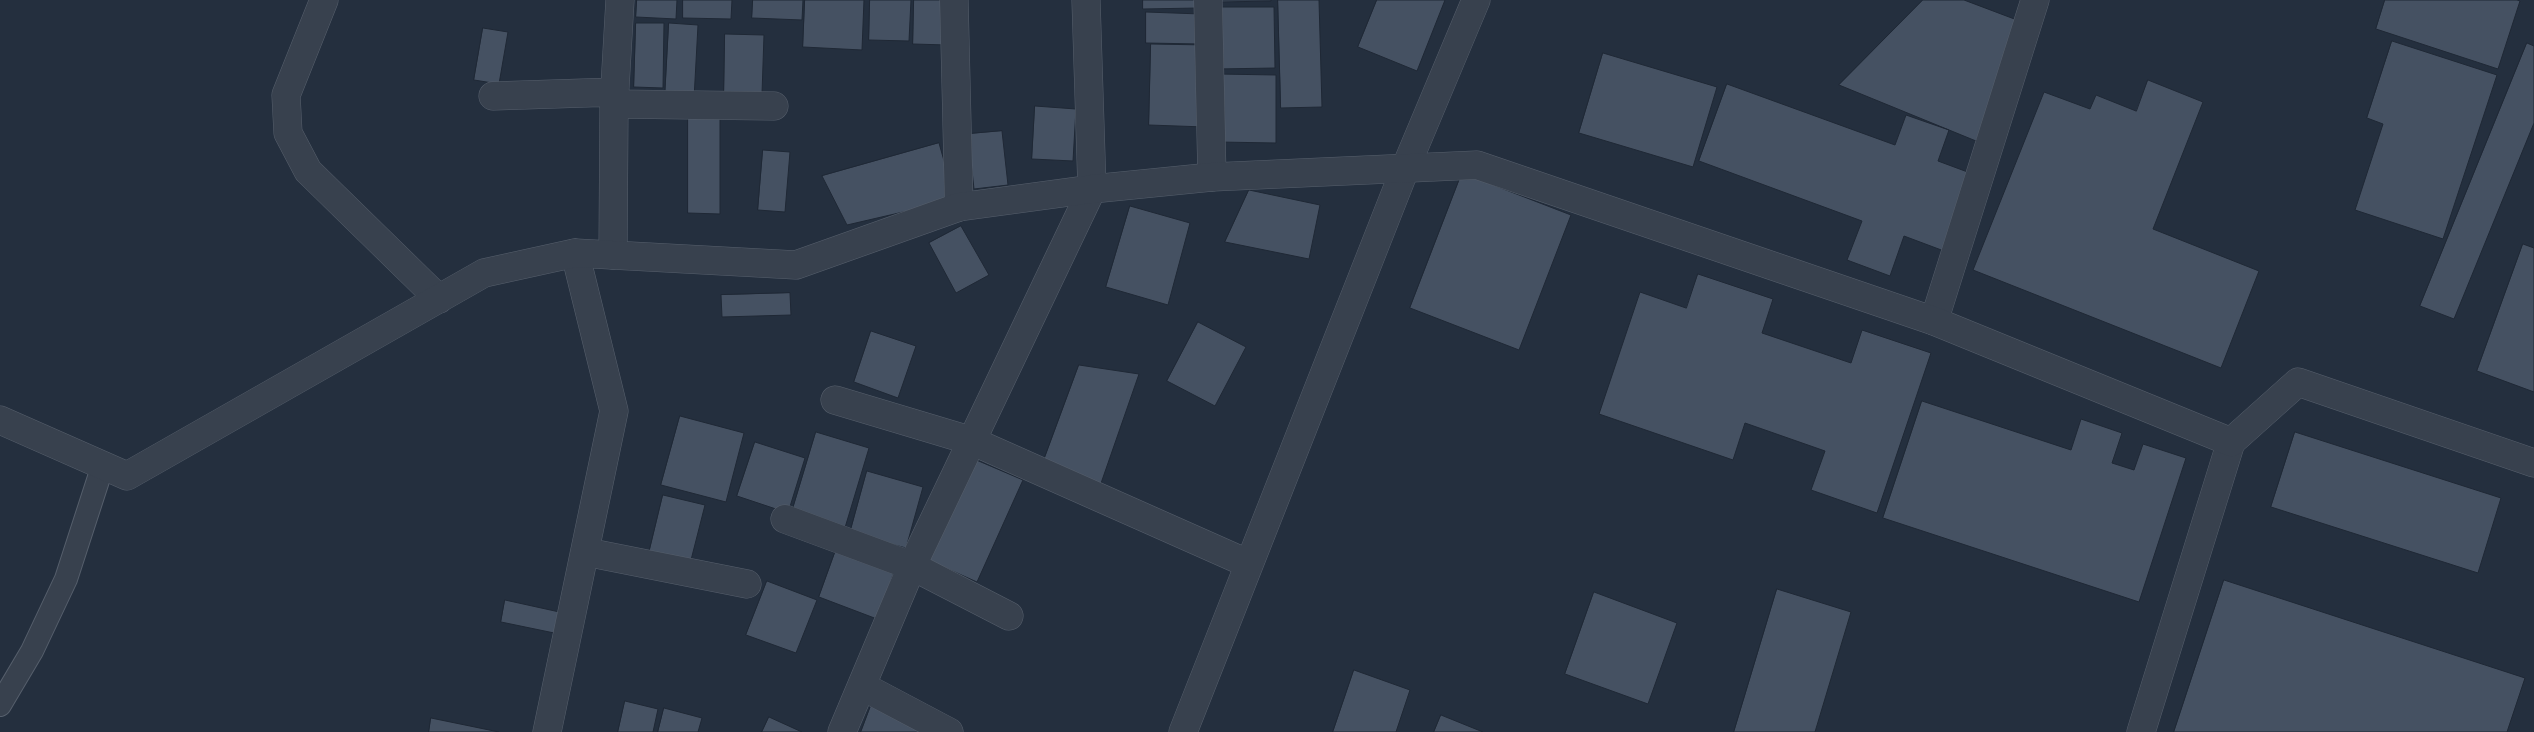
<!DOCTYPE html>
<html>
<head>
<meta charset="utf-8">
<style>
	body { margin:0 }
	canvas { display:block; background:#242f3e }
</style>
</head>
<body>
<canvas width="2534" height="732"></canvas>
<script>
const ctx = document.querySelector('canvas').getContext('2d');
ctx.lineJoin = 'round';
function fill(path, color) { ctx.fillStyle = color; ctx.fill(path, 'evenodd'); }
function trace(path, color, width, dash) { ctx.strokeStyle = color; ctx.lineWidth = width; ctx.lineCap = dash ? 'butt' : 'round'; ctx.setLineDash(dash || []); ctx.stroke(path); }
const building = new Path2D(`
	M637 0H677L676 19 636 17Z
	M683 0H732L731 19 683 18Z
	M753 0H803L802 20 752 18Z
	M805 0H864L862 50 803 47Z
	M870 0H911L909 41 869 40Z
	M914 0H948L947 45 913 44Z
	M1143 0H1197L1198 8 1143 9Z
	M1220 0H1271V1L1220 2Z
	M1278 0H1319L1322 107 1281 108Z
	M1377 0H1445L1417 71 1358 47Z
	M1923 0H1964L2025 23 1976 141 1839 85Z
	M2385 0H2517L2520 1 2498 69 2376 29Z
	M1216 7H1274L1275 68 1217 69Z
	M1146 12 1201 14 1200 44 1146 43Z
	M636 23H664L663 88 634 87Z
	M669 23 698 25 694 99 665 97Z
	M483 28 508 32 499 84 474 80Z
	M725 34 764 35 762 94 724 93Z
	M2392 41 2497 75 2443 239 2355 210 2383 124 2367 118Z
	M2527 43 2534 46V123L2454 319 2420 306Z
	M1151 44 1207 45 1205 127 1149 125Z
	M1603 53 1717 87 1693 167 1579 133Z
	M1218 74 1276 75V143L1218 142Z
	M2148 80 2203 102 2153 229 2259 271 2221 368 1973 270 2044 92 2090 109 2096 95 2136 111Z
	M1727 84 1895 145 1906 115 1949 130 1938 161 1973 174 1944 251 1904 236 1890 276 1847 260 1862 221 1699 161Z
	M1035 106 1076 109 1073 161 1032 159Z
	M688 115H720V214L688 213Z
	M1002 131 1008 185 974 189 968 134Z
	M939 143 955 200 847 225 822 176Z
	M763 150 790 152 785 212 758 210Z
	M1462 173 1571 215 1519 350 1410 308Z
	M1249 190 1320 205 1309 259 1225 242Z
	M1130 206 1190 223 1168 305 1106 287Z
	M961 226 989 275 956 293 929 243Z
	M2523 244 2534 248V392L2477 371Z
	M1698 274 1773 299 1762 333 1851 363 1862 330 1931 353 1877 513 1811 490 1825 451 1745 423 1733 460 1599 414 1640 292 1686 308Z
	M790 293 791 315 722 317 721 295Z
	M1198 322 1246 347 1215 406 1167 381Z
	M871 331 916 346 898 398 854 382Z
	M1079 365 1139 374 1099 489 1041 468Z
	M1922 401 2071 450 2081 419 2122 433 2112 463 2134 470 2143 444 2186 458 2139 602 1883 518Z
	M680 416 744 433 726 502 661 485Z
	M816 432 869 448 844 531 791 515Z
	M2295 432 2501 498 2478 573 2271 507Z
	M755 442 805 458 788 513 737 496Z
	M974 459 1023 480 977 582 928 560Z
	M867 471 923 487 906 548 850 533Z
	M663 495 705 505 690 564 649 553Z
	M837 547 895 569 877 619 819 597Z
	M2224 580 2525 678 2507 732H2174Z
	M767 581 817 600 796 653 746 635Z
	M1777 589 1851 612 1815 732H1734Z
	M1594 592 1677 623 1648 704 1565 674Z
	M505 600 564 613 559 634 501 622Z
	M1354 670 1410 690 1396 732H1333Z
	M873 700 923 719 918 732H861Z
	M625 701 658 709 653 732H618Z
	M664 708 702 718 698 732H658Z
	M1441 715 1483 732H1434Z
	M769 717 802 732H762Z
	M431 718 499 732H429Z`);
fill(building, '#455162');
trace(building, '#1f2835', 1);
const service = new Path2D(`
	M0 705 32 651 66 579 103 465`);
const minor = new Path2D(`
	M324 0 286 95 288 133 308 171 439 299
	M954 0 959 207
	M1208 0 1212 177
	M493 96 615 92
	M614 104 774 106
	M613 255 614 104 620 0
	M1934 321 2035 0
	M835 400 972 441 1249 564
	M785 519 912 566 1009 616
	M586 552 747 584
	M862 686 949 732
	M547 732 614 411 575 253
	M842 732 912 566 1092 189 1086 0
	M1183 732 1405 169 1476 0
	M2141 732 2231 442`);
const tertiary = new Path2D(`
	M0 420 127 476 484 273 575 253 796 265 959 207 1092 189 1212 177 1477 165 1934 321 2231 442 2298 382 2534 463`);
trace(service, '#565f6c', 24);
trace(minor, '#565f6c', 29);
trace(tertiary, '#565f6c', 29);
trace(service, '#38414e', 22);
trace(minor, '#38414e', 28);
trace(tertiary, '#38414e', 28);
</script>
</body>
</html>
